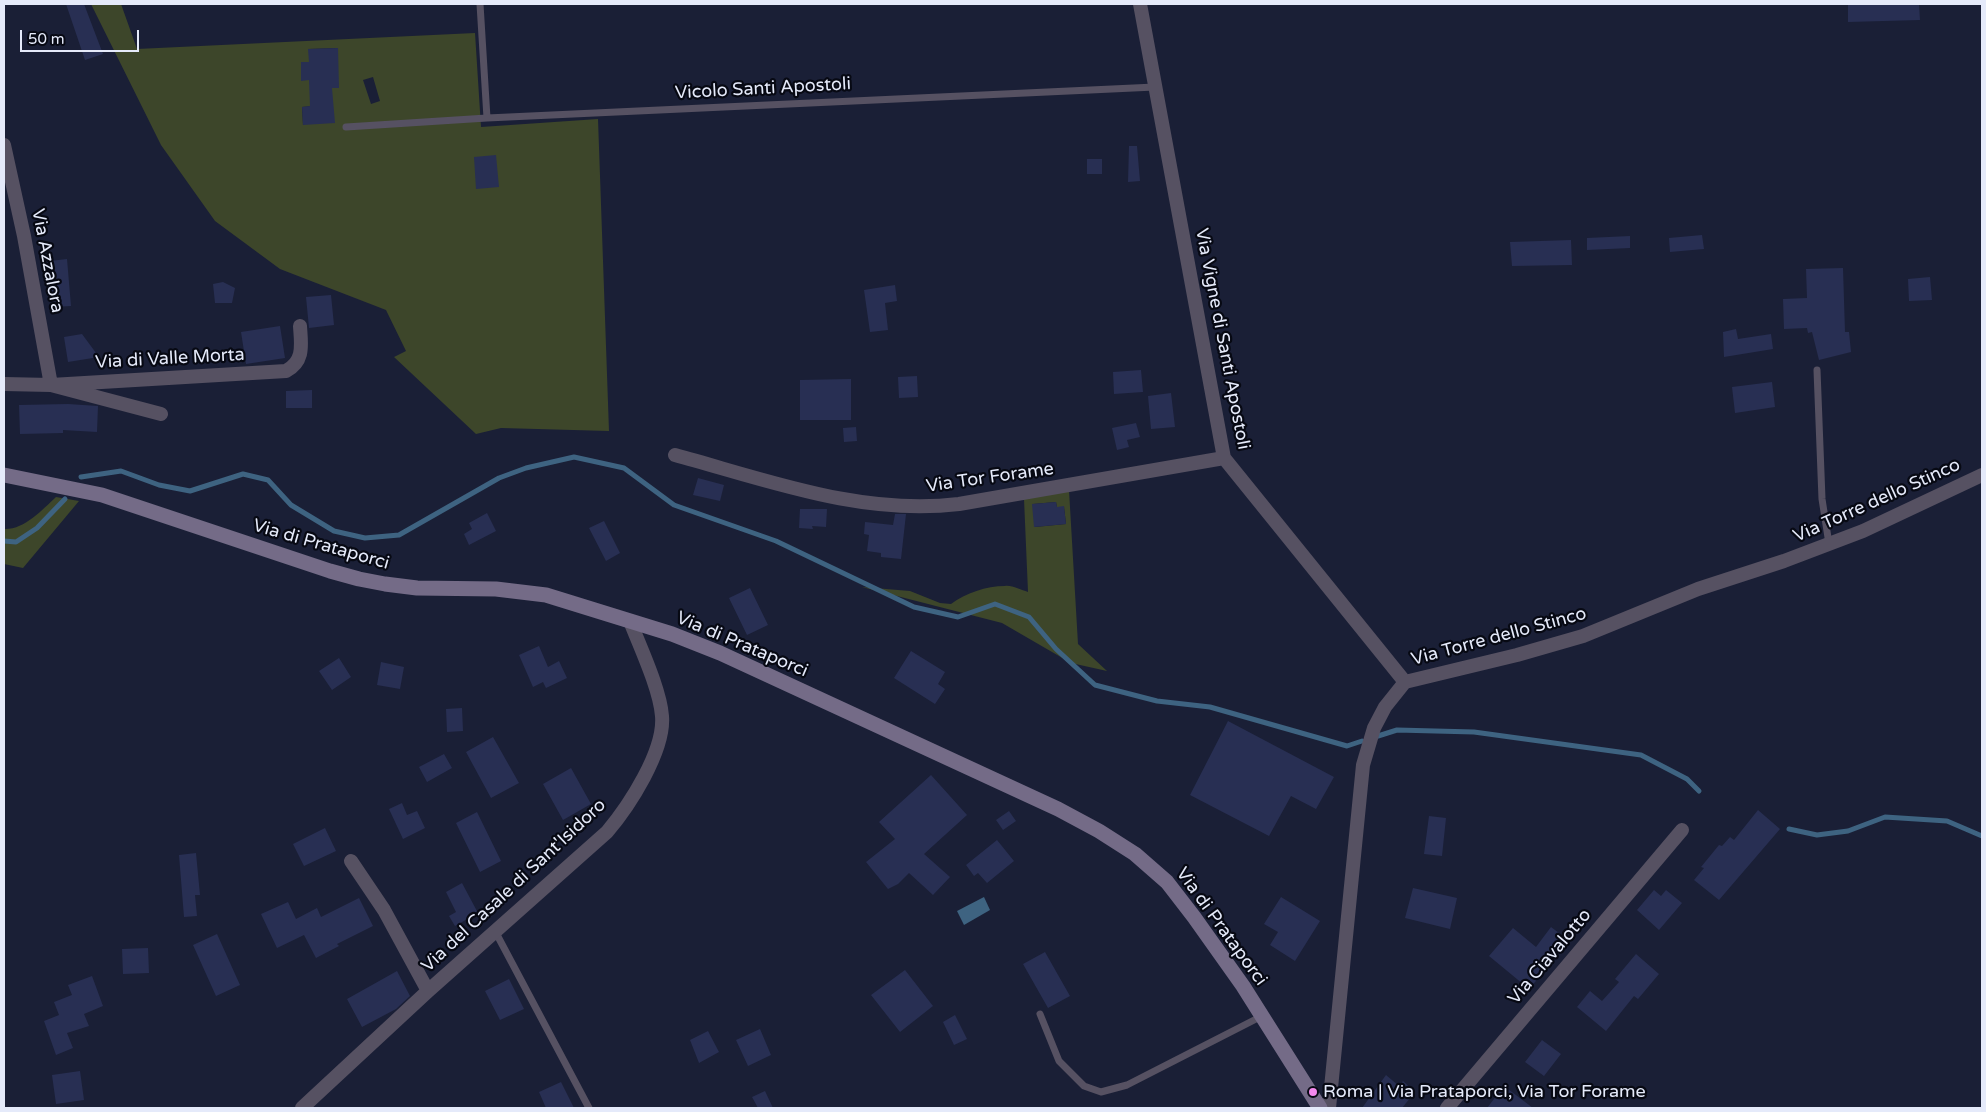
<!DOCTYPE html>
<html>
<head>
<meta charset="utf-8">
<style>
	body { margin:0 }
	#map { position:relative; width:1986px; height:1112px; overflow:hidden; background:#1a1f36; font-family:"Varela Round",sans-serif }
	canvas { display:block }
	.frame { position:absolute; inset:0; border:5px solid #e5eafa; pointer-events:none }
	.scale { position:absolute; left:20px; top:30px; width:119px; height:22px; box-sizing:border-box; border:2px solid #e5eafa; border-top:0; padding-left:6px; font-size:15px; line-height:18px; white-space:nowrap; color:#e5eafa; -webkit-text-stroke:4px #070913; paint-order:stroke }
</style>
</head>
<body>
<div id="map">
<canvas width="1986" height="1112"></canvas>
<div class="frame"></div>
<div class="scale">50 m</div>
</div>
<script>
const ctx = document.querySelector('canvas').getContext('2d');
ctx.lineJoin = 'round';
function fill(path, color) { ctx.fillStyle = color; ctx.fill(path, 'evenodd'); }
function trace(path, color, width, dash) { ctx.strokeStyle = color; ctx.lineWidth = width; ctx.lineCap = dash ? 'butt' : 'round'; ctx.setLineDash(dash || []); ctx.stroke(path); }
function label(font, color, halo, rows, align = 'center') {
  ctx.font = font + ' "Varela Round",sans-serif'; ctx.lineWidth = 4.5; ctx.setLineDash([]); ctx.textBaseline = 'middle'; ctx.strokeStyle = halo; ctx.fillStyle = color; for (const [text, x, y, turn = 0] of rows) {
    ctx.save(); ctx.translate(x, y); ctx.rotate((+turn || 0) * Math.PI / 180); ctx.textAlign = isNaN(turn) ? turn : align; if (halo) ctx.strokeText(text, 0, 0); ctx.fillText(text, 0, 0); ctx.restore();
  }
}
fill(new Path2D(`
	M91 4H121L137 49 475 33 481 127 598 119 609 431 501 428 476 434 394 357 406 351 386 310 280 269 215 221 161 145ZM338 48 309 80H301V62H309V49ZM373 77 380 101 371 104 363 80ZM333 104 303 125 302 107Z
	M1069 490 1078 644 1107 671 1071 663 1002 623 862 587 910 591 940 603 951 604C966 593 986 586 1005 586 1012 585 1021 590 1028 592L1024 499ZM1056 502 1057 507H1064L1066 524 1035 527 1033 504Z
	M56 497 79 501 23 568 4 564V529C24 530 42 510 56 497Z`), '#3d462a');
fill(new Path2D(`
	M984 897 990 910 964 925 957 911Z`), '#3e6381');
trace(new Path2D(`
	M81 477 121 471 159 485 190 491 243 474 268 480 291 505 334 531 365 538 399 535 499 478 526 468 574 457 624 468 674 505 776 541 914 607 958 617 995 604 1029 617 1056 649 1095 685 1157 701 1210 707 1347 746 1362 741
	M4 541 16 542 37 528 65 499
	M1378 736 1397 730 1474 732 1641 755 1687 779 1699 791
	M1789 829 1817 835 1848 831 1885 817 1947 821 1982 836`), '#3e6381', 5);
fill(new Path2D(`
	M66 4H84L103 54 85 60Z
	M1848 4H1919L1920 20 1848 22Z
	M338 48 339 88H332L335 123 303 125 302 107 310 106 309 80 301 81V62H309L308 49Z
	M1129 146H1137L1140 181 1128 182Z
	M496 155 499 187 476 189 474 157Z
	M1087 159H1102V174H1087Z
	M1702 235 1704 249 1670 252 1669 238Z
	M1630 236V248L1587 250V238Z
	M1571 240 1572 265 1512 266 1510 242Z
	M67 259 71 306 53 307 50 261Z
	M1843 268 1845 332H1849L1851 352 1819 360 1812 332 1808 333 1807 328 1784 329 1783 299 1807 298 1806 269Z
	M1930 277 1932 300 1909 301 1908 279Z
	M223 282 235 288 232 303H215L213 284Z
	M895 285 897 301 885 303 888 330 870 332 864 290Z
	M331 295 334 325 309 328 306 297Z
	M280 326 285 358 246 364 241 332Z
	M1736 329 1738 339 1771 334 1773 349 1724 357 1723 332Z
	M82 334 99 357 68 362 64 337Z
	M1141 370 1143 392 1114 394 1113 372Z
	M917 376 918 397 899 398 898 377Z
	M851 379V420H800V380Z
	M1772 382 1775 407 1735 413 1732 387Z
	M312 390V408H286V391Z
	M1171 393 1175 427 1151 429 1148 396Z
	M68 404 98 406 97 432 63 430V433L20 434 19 405Z
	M1136 423 1140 437 1127 440 1129 447 1117 450 1112 428Z
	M856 427 857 441 844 442 843 428Z
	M698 478 724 485 720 501 693 495Z
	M1056 502 1057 507 1064 506 1066 524 1034 527 1032 504Z
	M800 509H827L826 527 812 526 813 529 799 528Z
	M487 513 496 531 469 545 464 534 472 529 469 523Z
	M895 514H906L901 559 881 557V553L867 551 869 535 864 534 865 522 893 525Z
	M604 521 620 553 606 561 589 528Z
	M750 588 768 625 747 635 729 598Z
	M539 646 548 667 559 661 567 678 546 688 543 682 533 687 519 655Z
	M911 651 945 672 938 684 945 689 935 704 894 678Z
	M339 658 351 677 332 690 319 671Z
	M381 662 404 667 400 689 377 685Z
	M462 708 463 731 447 732 446 709Z
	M1228 721 1334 777 1316 809 1291 796 1269 836 1190 795Z
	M493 737 519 783 491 798 466 752Z
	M444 754 452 768 427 782 419 767Z
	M571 768 591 804 563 820 543 784Z
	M931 775 967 815 924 854 950 877 933 895 909 873 898 884 888 889 866 862 895 839 879 822Z
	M402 803 407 815 417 811 425 828 403 839 389 809Z
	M1758 810 1780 829 1719 900 1694 880 1704 868 1701 867 1719 845 1722 846 1730 837 1734 840Z
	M1009 811 1016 821 1003 830 996 820Z
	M477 812 501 861 480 872 456 823Z
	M1429 816 1446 818 1442 856 1424 854Z
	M325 828 336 851 304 866 293 844Z
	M997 840 1014 861 987 883 978 873 974 876 966 865Z
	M196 853 200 895H195L197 916 184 917 179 855Z
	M462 883 478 913 455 926 449 916 456 912 446 892Z
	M1413 888 1457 898 1450 929 1405 918Z
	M1654 890 1661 896 1666 890 1682 903 1659 930 1637 910Z
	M1281 897 1320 921 1295 961 1270 945 1278 932 1264 924Z
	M359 898 373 926 337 944 339 946 316 958 304 935 277 948 261 914 288 902 296 919 317 908 321 917Z
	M1551 927 1567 939 1551 959 1553 961 1529 989 1489 956 1513 928 1536 947Z
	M217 934 240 985 216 996 193 945Z
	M148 948 149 973 123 974 122 949Z
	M1045 952 1070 996 1048 1008 1023 964Z
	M1636 954 1659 974 1638 999 1634 996 1606 1031 1577 1007 1590 991 1602 1001 1619 982 1615 979Z
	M905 970 933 1006 900 1032 871 995Z
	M397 971 410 996 396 1009 362 1027 347 999Z
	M92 976 103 1006 84 1014 89 1026 67 1033 73 1048 56 1055 44 1021 59 1015 54 1002 72 995 68 985Z
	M509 979 524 1009 500 1020 485 991Z
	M955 1015 967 1039 954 1045 943 1022Z
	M760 1029 771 1055 748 1066 736 1040Z
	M708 1031 719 1052 699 1063 690 1040Z
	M1542 1040 1561 1054 1544 1076 1525 1062Z
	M80 1071 84 1100 56 1104 52 1075Z
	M1386 1075 1399 1086 1403 1081 1415 1092 1402 1108H1362Z
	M561 1082 574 1108H546L539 1092Z
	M1504 1086 1533 1108H1487Z
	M765 1091 773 1108H758L752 1097Z`), '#282f53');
trace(new Path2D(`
	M480 4 487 118 1155 87
	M346 127 487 118
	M1817 370 1822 499 1829 544
	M495 931 589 1108
	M1040 1014 1059 1061 1084 1086 1101 1092 1127 1085 1262 1016`), '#565162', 7);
trace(new Path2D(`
	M1140 4 1224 458 1405 682
	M4 145 24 236 51 385 161 414
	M4 384 51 385 286 371C305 361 301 344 300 326
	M675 455C767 480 862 516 959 504L1224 458
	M351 861 384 910 428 991
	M302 1108 428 991 607 832C629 806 665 751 662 716 660 689 640 647 630 621
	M1329 1108 1363 765 1374 728 1385 707 1405 682 1517 655 1583 636 1698 589 1784 561 1863 531 1982 475
	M1447 1108 1682 830`), '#565162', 14);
trace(new Path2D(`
	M4 475 102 495 330 571 359 579 385 584 417 588 496 589 546 595 672 634 720 653 1058 809 1099 831 1135 854 1167 882 1194 917 1243 986 1320 1108`), '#746b87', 15);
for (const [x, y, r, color] of [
	[1313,1092,5,"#f589ee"]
]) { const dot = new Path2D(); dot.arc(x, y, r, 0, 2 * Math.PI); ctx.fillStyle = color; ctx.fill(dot); trace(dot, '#070913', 2); }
label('18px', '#e5eafa', '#070913', [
	["Vicolo Santi Apostoli",763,89,-3],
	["Via Azzalora",47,261,79],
	["Via Vigne di Santi Apostoli",1222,339,79],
	["Via di Valle Morta",170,359,-3],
	["Via Tor Forame",990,478,-8],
	["Via Torre dello Stinco",1877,501,-24],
	["Via di Prataporci",321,545,16],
	["Via Torre dello Stinco",1499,637,-15],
	["Via di Prataporci",742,645,23],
	["Via del Casale di Sant'Isidoro",514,886,-43],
	["Via di Prataporci",1221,927,54],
	["Via Ciavalotto",1550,957,-50]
]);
label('18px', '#e5eafa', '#070913', [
	["Roma | Via Prataporci, Via Tor Forame",1323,1092]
], 'left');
</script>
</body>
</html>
